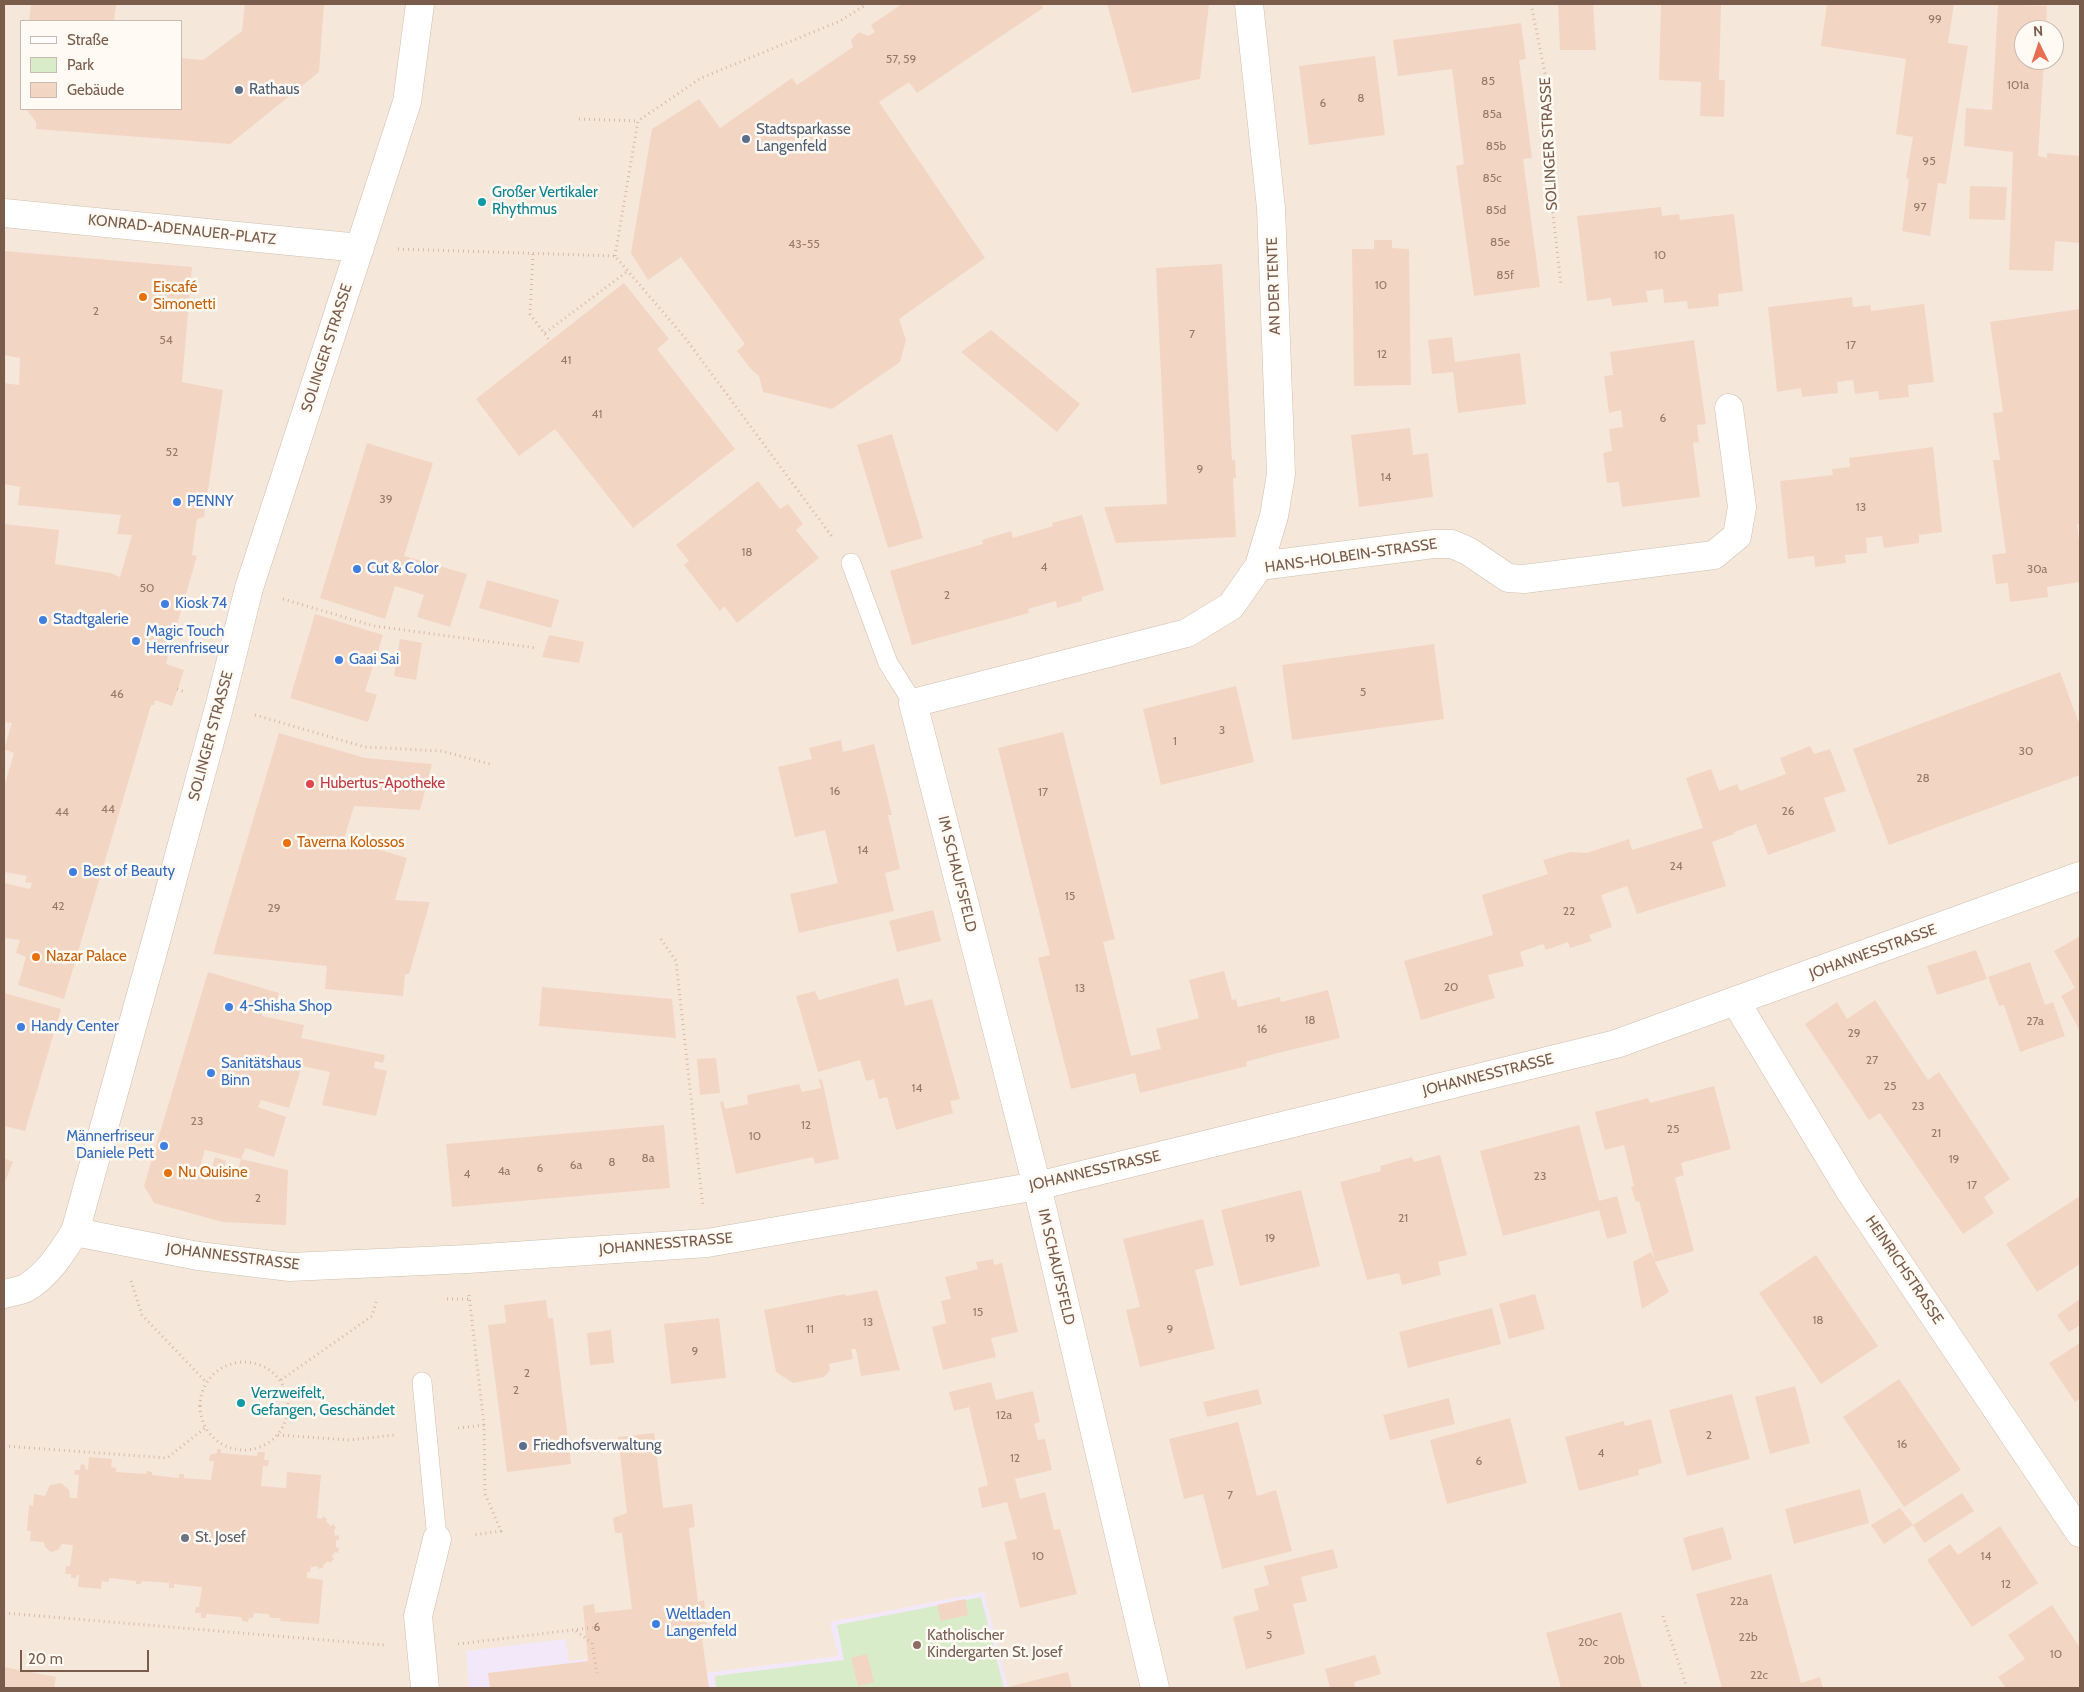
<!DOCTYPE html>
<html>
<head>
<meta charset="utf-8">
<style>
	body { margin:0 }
	#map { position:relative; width:2084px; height:1692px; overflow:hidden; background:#fdf6ec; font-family:Cabin,sans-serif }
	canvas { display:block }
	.frame { position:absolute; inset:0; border:5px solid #7a5c4d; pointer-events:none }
	.legend { position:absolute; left:20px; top:20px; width:162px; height:90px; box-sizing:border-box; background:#fffaf3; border:1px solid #cabbb1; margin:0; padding:6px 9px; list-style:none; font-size:15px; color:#7a5c4d }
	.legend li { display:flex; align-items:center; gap:10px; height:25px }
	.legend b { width:25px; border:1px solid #cabbb1 }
	.north { position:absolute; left:2014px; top:20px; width:50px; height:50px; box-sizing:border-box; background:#fffaf3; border:1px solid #cabbb1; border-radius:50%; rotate:356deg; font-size:14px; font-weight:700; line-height:20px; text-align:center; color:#7a5c4d }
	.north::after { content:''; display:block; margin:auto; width:18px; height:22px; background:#e76f51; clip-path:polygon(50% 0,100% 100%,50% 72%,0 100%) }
	.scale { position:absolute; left:20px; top:1650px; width:129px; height:22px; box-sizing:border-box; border:2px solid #7a5c4d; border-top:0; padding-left:6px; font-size:15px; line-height:18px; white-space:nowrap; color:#7a5c4d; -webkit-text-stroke:4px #fffaf3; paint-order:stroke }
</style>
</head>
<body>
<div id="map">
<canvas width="2084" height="1692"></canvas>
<div class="frame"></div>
<ul class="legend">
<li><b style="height:6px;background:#fff"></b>Straße</li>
<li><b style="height:14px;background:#d8ecc9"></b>Park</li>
<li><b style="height:14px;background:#f3d5c3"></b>Gebäude</li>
</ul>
<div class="north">N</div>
<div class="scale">20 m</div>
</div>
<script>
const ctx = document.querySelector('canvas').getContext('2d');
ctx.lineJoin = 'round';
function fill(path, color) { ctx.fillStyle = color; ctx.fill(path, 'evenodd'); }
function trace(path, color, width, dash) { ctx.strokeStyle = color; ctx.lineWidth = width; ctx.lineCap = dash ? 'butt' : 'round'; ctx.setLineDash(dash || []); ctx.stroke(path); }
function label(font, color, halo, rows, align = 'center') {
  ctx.font = font + ' Cabin,sans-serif'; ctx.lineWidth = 5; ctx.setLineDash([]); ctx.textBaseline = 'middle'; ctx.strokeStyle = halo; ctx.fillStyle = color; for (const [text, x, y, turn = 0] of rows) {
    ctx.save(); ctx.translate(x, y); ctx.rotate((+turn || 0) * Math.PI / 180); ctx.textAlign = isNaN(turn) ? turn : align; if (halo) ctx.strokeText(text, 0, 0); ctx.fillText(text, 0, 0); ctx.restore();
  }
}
fill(new Path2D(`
	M4 4H2080V1688H4ZM21 21H181V109H21ZM2024 30H2054V60H2024Z`), '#f5e8da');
fill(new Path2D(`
	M984 1592 1008 1688H469L466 1651 566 1639 569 1661 590 1659 644 1681 838 1656 830 1622Z`), '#f3e8fa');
fill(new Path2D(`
	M981 1597 1004 1688H716L715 1676 844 1660 837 1625Z`), '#d8ecc9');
fill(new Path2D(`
	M31 4H116L114 21H29Z
	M245 4H324L319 72 230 144 36 129V122L26 109H181V58L203 60 242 31Z
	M902 4H1040L1043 8 917 93 909 82 879 102 985 258 899 319 906 340 900 362 832 409 763 392 759 376 750 368 737 351 745 344 681 257 648 280 631 253 652 129 699 99 720 128 792 78 797 85 853 47 851 40 859 32 868 36 875 32 871 25Z
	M1107 4H1209L1200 79 1132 93Z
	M1558 4H1593L1596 50H1560Z
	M1661 4H1721L1719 80H1725L1724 117 1700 116 1701 82 1659 80Z
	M1827 4H1954L1948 43 1968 46 1946 184 1938 183 1930 236 1902 231 1909 179 1906 178 1913 137 1896 134 1906 59 1821 46Z
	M1998 4 2047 6 2046 30H2024V60H2044L2038 156 2047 158V153L2080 156V243L2055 241 2053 271 2009 270 2013 152 1964 146 1966 108 1992 110Z
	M1521 23 1526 59 1519 60 1532 158 1523 159 1540 287 1474 296 1456 166 1464 164 1452 69 1398 76 1393 40Z
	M1375 56 1385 135 1309 145 1299 66Z
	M1970 186 2007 187 2005 220 1969 219Z
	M1661 207 1662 216 1679 214 1680 220 1734 214 1743 291 1718 294 1719 306 1688 309 1687 301 1664 303 1663 289 1646 291 1648 302 1612 306 1611 298 1587 301 1577 216Z
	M1374 240H1392V248L1409 249 1411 385 1354 386 1352 249H1374Z
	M4 251 192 267 182 382 223 390 204 517 197 519 192 555 197 556 167 659 166 664 184 670 172 706 155 700 154 705H151L64 999 18 985 26 957 16 953 20 940 6 938 4 942V883L30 889 32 883 25 882 27 876 4 872V787L14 753 4 749 12 723 4 722V524L59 530 55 564 111 573 120 577 132 535 117 534 121 515 18 505 20 487 4 484V383L19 385 20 358 4 355Z
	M1222 264 1232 460H1235L1236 478H1233L1236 537 1116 543 1104 507 1167 504 1156 268Z
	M624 283 669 339 657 349 735 449 633 528 555 429 519 456 476 399Z
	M1852 297 1853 307 1870 305 1871 311 1924 304 1934 382 1908 385 1909 397 1879 400 1878 391 1855 394 1853 380 1837 382 1838 393 1802 397 1801 388 1777 392 1768 307Z
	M2080 309V524H2077L2080 550V582L2047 587 2048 597 2010 602 2008 583 1996 584 1992 555 2006 553 1993 460H2000L1993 413 2003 412 1990 322Z
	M991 330 1080 404 1057 432 961 352Z
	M1452 337 1455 362 1520 353 1526 404 1458 413 1453 372 1432 374 1428 340Z
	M1694 340 1706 424 1697 425 1699 442 1693 443 1700 497 1622 507 1619 482 1607 483 1603 453 1612 451 1609 429 1623 427 1621 410 1609 413 1604 376 1613 375 1610 352Z
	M1410 428 1413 455 1428 453 1433 497 1359 507 1351 435Z
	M892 434 923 538 888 548 857 445Z
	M367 443 433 463 404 556 467 574 450 627 417 617 424 595 395 586 385 619 320 598Z
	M1933 447 1942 532 1919 535V543L1884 548 1882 536 1866 538 1867 553 1845 555 1846 563 1815 567 1814 556 1788 559 1780 481 1833 475 1832 469 1850 467 1849 458Z
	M758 481 780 509 788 504 803 524 796 530 819 558 737 623 724 606 720 611 684 565 689 561 676 545Z
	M1082 515 1104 590 1082 597V601L1057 608 1056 601 1028 609 1029 613 912 645 890 571 983 544 982 540 1011 531 1013 538 1053 526 1052 523Z
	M487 580 559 600 551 628 479 608Z
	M315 614 383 635 365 691 377 695 368 722 290 698Z
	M549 635 584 642 579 663 542 657Z
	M400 639 422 643 416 680 394 676Z
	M1434 644 1444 719 1292 740 1282 665Z
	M2060 672 2080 726V775L1889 845 1853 749Z
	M1236 686 1254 762 1161 785 1143 709Z
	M1063 732 1115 939 1103 942 1131 1056 1161 1049 1156 1029 1199 1018 1189 980 1224 971 1232 1000 1236 999 1238 1007 1280 997 1281 1002 1328 990 1340 1038 1274 1054 1246 1062 1247 1066 1140 1093 1135 1073 1071 1089 1038 958 1050 955 998 748Z
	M279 733 365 758 432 764 420 810 354 806 344 839 407 858 395 900 430 902 409 974H405L403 996 325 989 327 966 213 954Z
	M841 740 843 752 874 744 892 815H888L900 869 885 873 894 911 799 933 790 894 838 883 825 830 795 837 778 767 812 759 809 748Z
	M1810 746 1814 754 1830 749 1846 791 1824 798 1836 831 1768 855 1756 824 1734 832V834L1712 842 1726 886 1637 914 1627 886 1601 895 1612 927 1589 935 1592 941 1570 948 1568 942 1546 950 1543 944 1520 952 1524 966 1488 975 1495 998 1421 1020 1404 961 1493 935 1482 895 1548 874 1543 860 1571 852 1587 853 1629 839 1632 850 1703 828 1686 778 1711 769 1719 791 1737 784 1740 791 1786 774 1780 758Z
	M933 910 941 941 897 952 889 921Z
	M2079 937 2080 940V1031L2061 996 2075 988 2054 951Z
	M1976 950 1987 979 1937 995 1927 966Z
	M2030 962 2045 1005 2053 1002 2065 1036 2020 1052 2004 1005 1999 1006 1988 977Z
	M208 972 279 993 274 1012 264 1009 262 1016 304 1025 301 1038 385 1055 383 1063 375 1061 374 1068 387 1071 376 1116 322 1105 330 1072 302 1066 289 1108 261 1100 258 1107 286 1117 274 1157 246 1148 245 1149 241 1159 205 1150 198 1173 210 1175 215 1157 226 1161 225 1166 238 1171 241 1159 288 1170 286 1225 222 1222 154 1203 144 1186Z
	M898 978 905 1006 932 999 960 1099 950 1101 953 1113 896 1130 887 1097 879 1099 874 1079 866 1081 860 1060 818 1072 796 996 815 991 819 1000Z
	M542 987 672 999 676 1038 539 1026Z
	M4 993 61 1009 25 1131 4 1126Z
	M1875 1000 1928 1080 1939 1072 2010 1179 1984 1197 1994 1213 1963 1234 1880 1113 1869 1120 1805 1024 1837 1002 1847 1019Z
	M716 1058 720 1093 700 1095 697 1059Z
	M822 1079 839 1159 815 1164 813 1157 736 1174 720 1102 723 1101 725 1109 748 1104 747 1095 799 1084 802 1092 821 1088 819 1080Z
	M1714 1086 1731 1149 1681 1163 1684 1175 1675 1178 1694 1251 1655 1262 1669 1292 1642 1309 1633 1262 1651 1252 1655 1260 1639 1201 1636 1202 1631 1187 1634 1186 1624 1145 1605 1150 1595 1112 1648 1098 1650 1103Z
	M664 1125 670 1188 452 1207 446 1144Z
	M1579 1125 1599 1201 1617 1196 1627 1233 1607 1239 1599 1210 1503 1236 1480 1151Z
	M1440 1155 1467 1255 1438 1262 1441 1275 1402 1285 1399 1273 1367 1280 1340 1182 1381 1171 1380 1166 1412 1157 1414 1162Z
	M4 1158 13 1162 4 1184Z
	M1301 1190 1320 1266 1240 1286 1221 1210Z
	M2080 1196V1264L2037 1292 2006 1244Z
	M1203 1219 1214 1265 1195 1270 1215 1349 1140 1367 1126 1310 1140 1307 1123 1239Z
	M1816 1255 1878 1346 1821 1384 1759 1293Z
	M993 1259 994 1265 1002 1263 1018 1332 991 1338 996 1357 943 1370 932 1327 946 1323 941 1301 951 1299 945 1277 978 1269 976 1262Z
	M877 1290 900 1370 861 1376 856 1349H851L853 1359 829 1364 830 1370 824 1377 793 1383 776 1372 764 1310 845 1294 846 1296Z
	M1535 1294 1545 1329 1509 1339 1499 1304Z
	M2080 1299V1325L2069 1332 2057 1315Z
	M546 1300 548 1318H553L571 1464 507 1472 488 1325 506 1323 504 1305Z
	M1492 1308 1501 1344 1408 1368 1399 1332Z
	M719 1318 726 1378 671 1384 664 1324Z
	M611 1330 614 1363 590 1365 587 1333Z
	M2080 1343V1398L2075 1402 2049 1363Z
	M1899 1379 1961 1470 1904 1507 1843 1417Z
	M991 1382 996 1400 1033 1391 1040 1422 1034 1424 1038 1440 1045 1439 1052 1470 1015 1479 1020 1499 1045 1492 1054 1530 1060 1529 1077 1594 1020 1608 1004 1542 1017 1539 1007 1502 982 1508 978 1488 988 1485 969 1407 954 1411 949 1392Z
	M1795 1386 1810 1443 1770 1454 1755 1397Z
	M1258 1389 1262 1404 1207 1417 1203 1402Z
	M1732 1394 1750 1459 1687 1476 1669 1410Z
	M1449 1398 1455 1424 1390 1440 1383 1415Z
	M1510 1418 1527 1483 1447 1504 1430 1440Z
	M1651 1419 1662 1463 1638 1470 1639 1475 1579 1491 1565 1437 1624 1421 1625 1426Z
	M1238 1422 1257 1496 1276 1490 1292 1551 1222 1569 1203 1494 1184 1499 1169 1439Z
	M654 1433 663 1508 692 1504 695 1527 689 1528 698 1602 704 1600 707 1624H700L709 1688H490L488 1673 588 1661 583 1606 594 1604 595 1613 632 1609 622 1533H615L613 1518 627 1513 618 1437Z
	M217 1449H221V1453L257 1456 258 1452H265L264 1460H269L268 1466H263L261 1486 286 1488 287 1472 321 1475 317 1518 322 1519 323 1516 327 1519 326 1521 331 1526 333 1524 336 1528 334 1530 335 1536 339 1535V1540H336V1547L339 1548 338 1553 335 1552 332 1556 334 1559 330 1563 328 1561 323 1565 324 1567 318 1569V1566L311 1567 310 1572H307V1578L323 1580 319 1624 280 1621 281 1618H271L268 1614 254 1613 253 1618H249L248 1622 242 1621 241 1617 206 1614V1618H201V1613H195L196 1607H199L202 1587 174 1584V1588H169V1583L142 1581 141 1584H136V1581L109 1578V1582L102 1581 101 1589 78 1587 79 1575H77L76 1578H71V1574H65L66 1566H70L73 1545 62 1544 58 1550 51 1552 45 1547 44 1542 30 1541 31 1531H27L29 1505 33 1506 34 1494 45 1496 50 1485 61 1483 69 1490 70 1498H77L79 1475 74 1474 75 1470H80L81 1464 85 1465V1469L88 1470 89 1457 112 1459 111 1467 116 1468V1472L146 1474 147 1471 152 1472V1475L179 1478V1474H184V1478L211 1480 214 1461H209L210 1455 217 1453Z
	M1860 1489 1869 1523 1794 1544 1785 1509Z
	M1962 1493 1974 1511 1924 1543 1913 1525Z
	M1900 1508 1913 1525 1884 1544 1871 1525Z
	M2000 1526 2038 1583 1972 1627 1927 1560 1950 1544 1958 1555Z
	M1723 1527 1732 1559 1692 1571 1683 1538Z
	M1333 1549 1338 1568 1301 1577 1307 1601 1293 1604 1305 1654 1246 1669 1233 1617 1259 1610 1254 1589 1269 1585 1264 1566Z
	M1771 1574 1801 1683 1820 1677 1823 1688H1722L1696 1594Z
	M965 1599 968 1615 941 1621 937 1605Z
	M2052 1605 2080 1648V1688H2045L2043 1686 2039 1688H2006L1998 1677 2025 1659 2008 1635Z
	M1621 1612 1642 1688H1561L1546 1633Z
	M867 1654 874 1682 858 1686 851 1658Z
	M1375 1655 1381 1674 1354 1682 1355 1688H1330L1325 1669Z
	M4 1667 56 1677 54 1688H4Z
	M1068 1672 1072 1688H1011V1686Z`), '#f3d5c3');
const lane = new Path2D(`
	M851 563 888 663 913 703
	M422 1382 437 1539`);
const street = new Path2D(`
	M4 213 360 248
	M1259 566 1434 544H1452L1468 551 1508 578 1524 579 1714 555 1737 536 1742 507 1729 408
	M1736 1002 1850 1191 2080 1533
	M75 1232 198 1256 290 1267 468 1259 707 1243 1037 1186 1616 1044 2080 876
	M4 1294C11 1292 20 1291 26 1288 48 1275 62 1252 75 1232L157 937 220 704 249 588 407 102 420 4
	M425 1688 418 1616 437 1539
	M1155 1688 1037 1186 913 703 1187 633 1231 606 1259 566 1274 516 1281 474 1271 208 1249 4`);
trace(lane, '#d1beb0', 20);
trace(street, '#d1beb0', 29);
trace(new Path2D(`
	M1531 4 1548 88 1550 188 1561 285
	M579 119 638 121
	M398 249 615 256 686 339 833 538
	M533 254 530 314 550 341
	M615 256 638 121 701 78 840 21 867 4
	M545 333 628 271
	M283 599 374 626 537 648
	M177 689 185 692
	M255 715 365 747 442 751 490 764
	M661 939 676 961 703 1207
	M131 1281 142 1315 206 1382
	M469 1295 484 1425 485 1494 501 1531 473 1535
	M447 1299H469
	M200 1406a44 44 0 1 1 88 0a44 44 0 1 1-88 0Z
	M281 1380 372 1316 376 1302
	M458 1428 484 1425
	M278 1435 349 1440 395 1435
	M4 1446 167 1458 205 1428
	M4 1613 384 1645
	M1663 1616 1687 1688
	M576 1631 592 1643 597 1673
	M458 1644 597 1627`), '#d9b8a5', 3, [1, 4]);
trace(lane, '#fff', 19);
trace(street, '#fff', 28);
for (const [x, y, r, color] of [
	[239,90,5,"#5c6f8a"],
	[746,139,5,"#5c6f8a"],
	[482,202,5,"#0f9aa8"],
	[143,297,5,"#e8710a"],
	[177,502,5,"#3f7fe0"],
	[357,569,5,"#3f7fe0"],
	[165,604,5,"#3f7fe0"],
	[43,620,5,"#3f7fe0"],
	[136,641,5,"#3f7fe0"],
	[339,660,5,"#3f7fe0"],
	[310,784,5,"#e0444e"],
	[287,843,5,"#e8710a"],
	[73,872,5,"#3f7fe0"],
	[36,957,5,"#e8710a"],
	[229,1007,5,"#3f7fe0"],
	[21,1027,5,"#3f7fe0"],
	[211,1073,5,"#3f7fe0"],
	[164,1146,5,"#3f7fe0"],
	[168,1173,5,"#e8710a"],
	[241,1403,5,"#0f9aa8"],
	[523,1446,5,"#5c6f8a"],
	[185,1538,5,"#6b7280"],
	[656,1624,5,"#3f7fe0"],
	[917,1645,5,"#8d6e63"]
]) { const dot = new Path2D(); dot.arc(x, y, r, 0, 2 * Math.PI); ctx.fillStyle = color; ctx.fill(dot); trace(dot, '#fffaf3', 2); }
label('12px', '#987a6a', null, [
	["99",1935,19],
	["57, 59",901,59],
	["85",1488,81],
	["101a",2018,85],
	["8",1361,98],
	["6",1323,103],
	["85a",1492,114],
	["85b",1496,146],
	["95",1929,161],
	["85c",1492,178],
	["97",1920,207],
	["85d",1496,210],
	["85e",1500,242],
	["43-55",804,244],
	["10",1660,255],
	["85f",1505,275],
	["10",1381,285],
	["2",96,311],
	["7",1192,334],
	["54",166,340],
	["17",1851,345],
	["12",1382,354],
	["41",566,360],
	["41",597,414],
	["6",1663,418],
	["52",172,452],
	["9",1200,469],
	["14",1386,477],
	["39",386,499],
	["13",1861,507],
	["18",747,552],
	["4",1044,567],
	["30a",2037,569],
	["50",147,588],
	["2",947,595],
	["5",1363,692],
	["46",117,694],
	["3",1222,730],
	["1",1175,741],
	["30",2026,751],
	["28",1923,778],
	["16",835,791],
	["17",1043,792],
	["44",108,809],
	["26",1788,811],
	["44",62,812],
	["14",863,850],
	["24",1676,866],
	["15",1070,896],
	["42",58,906],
	["29",274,908],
	["22",1569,911],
	["20",1451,987],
	["13",1080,988],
	["18",1310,1020],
	["27a",2035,1021],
	["16",1262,1029],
	["29",1854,1033],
	["27",1872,1060],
	["25",1890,1086],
	["14",917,1088],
	["23",1918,1106],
	["23",197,1121],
	["12",806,1125],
	["25",1673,1129],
	["21",1936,1133],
	["10",755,1136],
	["8a",648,1158],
	["19",1954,1159],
	["8",612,1162],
	["6a",576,1165],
	["6",540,1168],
	["4a",504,1171],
	["4",467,1174],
	["23",1540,1176],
	["17",1972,1185],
	["2",258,1198],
	["21",1403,1218],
	["19",1270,1238],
	["15",978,1312],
	["18",1818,1320],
	["13",868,1322],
	["11",810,1329],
	["9",1170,1329],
	["9",695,1351],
	["2",527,1373],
	["2",516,1390],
	["12a",1004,1415],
	["2",1709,1435],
	["16",1902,1444],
	["4",1601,1453],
	["12",1015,1458],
	["6",1479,1461],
	["7",1230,1495],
	["10",1038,1556],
	["14",1986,1556],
	["12",2006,1584],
	["22a",1739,1601],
	["6",597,1627],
	["5",1269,1635],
	["22b",1748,1637],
	["20c",1588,1642],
	["10",2056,1654],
	["20b",1614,1660],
	["22c",1759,1675]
]);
label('15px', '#4e5e75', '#fffaf3', [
	["Rathaus",249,90],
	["Stadtsparkasse",756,130],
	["Langenfeld",756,147],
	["Friedhofsverwaltung",533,1446]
], 'left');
label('15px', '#7a5c4d', '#fffaf3', [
	["SOLINGER STRASSE",1549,144,-93],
	["KONRAD-ADENAUER-PLATZ",182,230,6],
	["AN DER TENTE",1274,286,-92],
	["SOLINGER STRASSE",327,348,-72],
	["HANS-HOLBEIN-STRASSE",1351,556,-8],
	["SOLINGER STRASSE",211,736,-75],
	["IM SCHAUFSFELD",957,874,76],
	["JOHANNESSTRASSE",1873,952,-20],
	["JOHANNESSTRASSE",1488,1075,-14],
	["JOHANNESSTRASSE",1095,1171,-13],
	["JOHANNESSTRASSE",666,1244,-5],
	["JOHANNESSTRASSE",233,1257,7],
	["IM SCHAUFSFELD",1056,1267,77],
	["HEINRICHSTRASSE",1904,1270,56]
]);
label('15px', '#0d838f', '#fffaf3', [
	["Großer Vertikaler",492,193],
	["Rhythmus",492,210],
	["Verzweifelt,",251,1394],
	["Gefangen, Geschändet",251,1411]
], 'left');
label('15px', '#c56008', '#fffaf3', [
	["Eiscafé",153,288],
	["Simonetti",153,305],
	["Taverna Kolossos",297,843],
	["Nazar Palace",46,957],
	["Nu Quisine",178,1173]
], 'left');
label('15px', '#366cbe', '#fffaf3', [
	["PENNY",187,502],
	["Cut & Color",367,569],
	["Kiosk 74",175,604],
	["Stadtgalerie",53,620],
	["Magic Touch",146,632],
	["Herrenfriseur",146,649],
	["Gaai Sai",349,660],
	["Best of Beauty",83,872],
	["4-Shisha Shop",239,1007],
	["Handy Center",31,1027],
	["Sanitätshaus",221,1064],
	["Binn",221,1081],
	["Männerfriseur",154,1137,"right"],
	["Daniele Pett",154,1154,"right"],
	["Weltladen",666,1615],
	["Langenfeld",666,1632]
], 'left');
label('15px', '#be3a42', '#fffaf3', [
	["Hubertus-Apotheke",320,784]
], 'left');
label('15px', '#5b616d', '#fffaf3', [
	["St. Josef",195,1538]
], 'left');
label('15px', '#785e54', '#fffaf3', [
	["Katholischer",927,1636],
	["Kindergarten St. Josef",927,1653]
], 'left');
</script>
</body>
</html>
